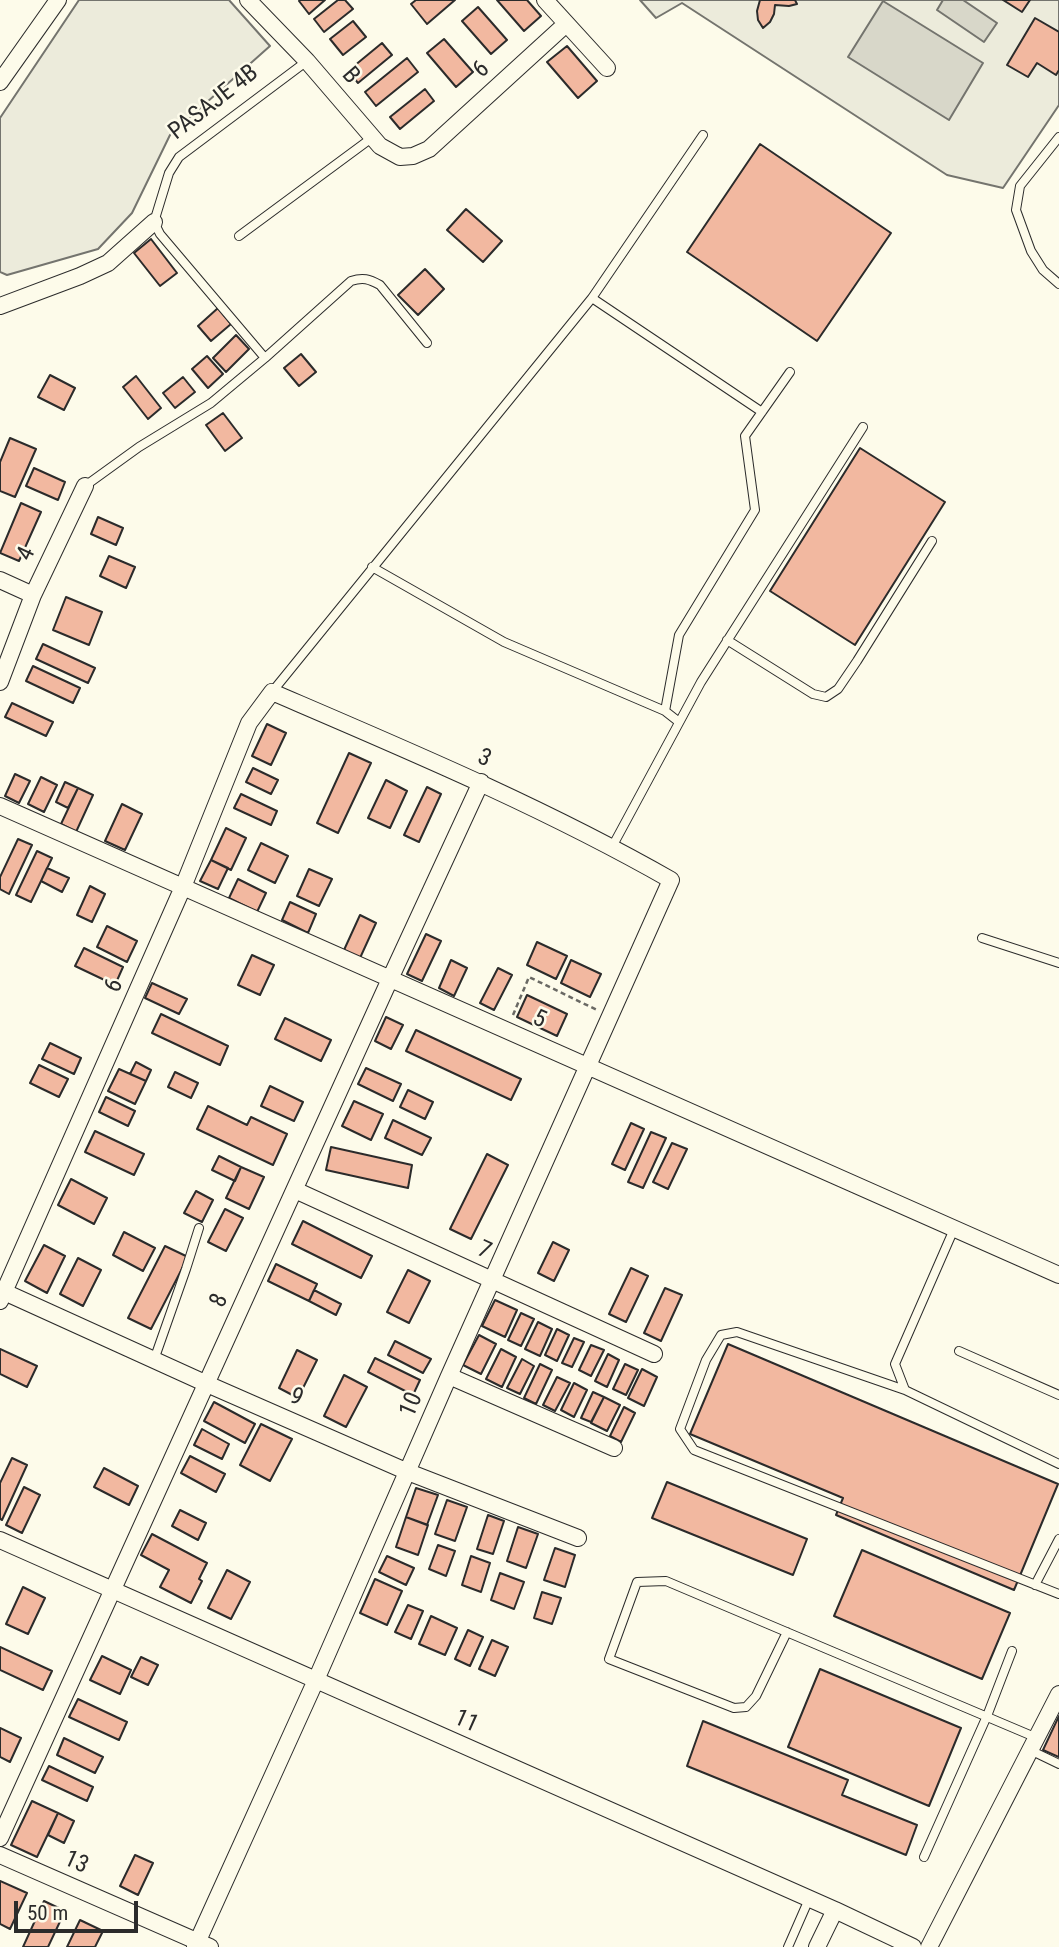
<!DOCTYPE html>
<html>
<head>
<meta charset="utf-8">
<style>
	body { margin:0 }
	#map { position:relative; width:1059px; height:1947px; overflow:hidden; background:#fdfbea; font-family:"Roboto Condensed",sans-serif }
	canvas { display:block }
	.scale { position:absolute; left:14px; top:1901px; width:124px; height:32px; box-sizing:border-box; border:4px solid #2b2b2b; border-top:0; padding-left:9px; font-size:21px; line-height:24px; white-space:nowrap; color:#2b2b2b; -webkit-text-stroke:5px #fdfbea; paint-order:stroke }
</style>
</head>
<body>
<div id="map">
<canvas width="1059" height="1947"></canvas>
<div class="scale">50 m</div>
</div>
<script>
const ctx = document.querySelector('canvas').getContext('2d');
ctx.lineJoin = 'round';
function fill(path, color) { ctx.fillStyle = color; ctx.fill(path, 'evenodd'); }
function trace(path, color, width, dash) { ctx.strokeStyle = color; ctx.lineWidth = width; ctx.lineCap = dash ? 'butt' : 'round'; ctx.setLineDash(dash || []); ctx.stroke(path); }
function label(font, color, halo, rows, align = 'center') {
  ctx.font = font + ' "Roboto Condensed",sans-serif'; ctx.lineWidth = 5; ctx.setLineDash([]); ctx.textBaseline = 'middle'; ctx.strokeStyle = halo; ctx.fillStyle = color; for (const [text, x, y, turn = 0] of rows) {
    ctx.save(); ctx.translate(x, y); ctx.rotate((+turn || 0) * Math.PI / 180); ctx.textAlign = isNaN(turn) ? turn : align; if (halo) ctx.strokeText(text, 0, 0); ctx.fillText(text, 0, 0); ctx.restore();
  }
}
const green = new Path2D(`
	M79 0H229L270 46 170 135 132 213 98 249 7 275 0 272V118Z
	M640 0H1059V105L1003 188 947 175 682 3 656 18Z`);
fill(green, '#ecebdb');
trace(green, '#74746e', 2);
const water = new Path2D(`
	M943 0H963L997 23 984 42 937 10Z
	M883 1 983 63 949 120 848 57Z`);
fill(water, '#d8d7c9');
trace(water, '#74746e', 2);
const building = new Path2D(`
	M300 0H325L309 14 299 1Z
	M338 0H345L353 9 324 32 314 19Z
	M416 0H455L427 24 411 4Z
	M497 0H527L541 16 524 31Z
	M760 0H795L797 4 789 6 775 5 774 14 770 22 763 28 758 20 757 11Z
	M1003 0H1030L1022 12Z
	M478 7 507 40 491 54 462 21Z
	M1035 18 1059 32V70L1056 75 1037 63 1028 77 1007 65Z
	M353 21 366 37 343 55 330 39Z
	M444 39 473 72 456 87 427 53Z
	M382 43 392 55 358 83 348 71Z
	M567 46 597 81 578 98 547 62Z
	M407 58 418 72 376 106 365 92Z
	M425 89 434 101 400 129 390 117Z
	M760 144 891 233 817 341 687 252Z
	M466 209 502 241 483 262 447 230Z
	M151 239 177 273 160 286 134 253Z
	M425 269 444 289 418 315 398 295Z
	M218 308 231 324 211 341 198 326Z
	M236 335 249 349 226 372 213 358Z
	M301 354 316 372 299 386 284 368Z
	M207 356 223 374 208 388 192 369Z
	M50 375 75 388 64 410 38 397Z
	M136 376 161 408 148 419 123 387Z
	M183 377 195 392 175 408 163 393Z
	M223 413 242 438 225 451 206 425Z
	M10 438 36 449 15 497 0 491V462Z
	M860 448 945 502 855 645 770 591Z
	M34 468 65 482 58 500 26 486Z
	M21 503 41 512 19 561 0 553Z
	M98 517 123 528 116 545 91 534Z
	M109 556 135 567 126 588 100 576Z
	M66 597 102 612 89 645 53 630Z
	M43 644 95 668 88 683 36 659Z
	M33 666 80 688 73 703 26 681Z
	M12 703 53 722 46 736 5 717Z
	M267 724 286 733 271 765 252 756Z
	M349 753 371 763 338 833 317 823Z
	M253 768 278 780 271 794 246 782Z
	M15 774 30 781 19 803 5 796Z
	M41 777 57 785 44 812 28 804Z
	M386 780 407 791 390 828 368 818Z
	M65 782 78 788 68 808 56 802Z
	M427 787 441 794 419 842 404 835Z
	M78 788 93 795 76 832 61 824Z
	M241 794 277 811 271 825 234 808Z
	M122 804 142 814 125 850 105 841Z
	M226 828 246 838 231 870 211 860Z
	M18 839 32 845 9 894 0 889V877Z
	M261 843 288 856 275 883 248 870Z
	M37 851 52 858 31 902 16 895Z
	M211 860 228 868 218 889 200 881Z
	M47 868 69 878 62 892 41 881Z
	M309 869 332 879 319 906 297 896Z
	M238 879 266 893 257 912 229 898Z
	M90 886 105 894 92 922 77 915Z
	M290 902 316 914 308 933 282 920Z
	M360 915 376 923 360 958 344 950Z
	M107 926 137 941 127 962 97 947Z
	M426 934 441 941 422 981 407 974Z
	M537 942 567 956 556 979 527 965Z
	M84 948 123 967 115 985 75 966Z
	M252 955 274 965 260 995 238 985Z
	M451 960 467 968 454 996 439 988Z
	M571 960 601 974 590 997 561 983Z
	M498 968 512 975 494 1010 480 1003Z
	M152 983 187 999 179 1014 145 998Z
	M527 995 567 1014 557 1036 517 1017Z
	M161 1014 228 1046 220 1065 152 1033Z
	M386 1017 403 1025 391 1049 375 1041Z
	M285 1018 331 1040 321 1061 275 1039Z
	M416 1030 521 1079 511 1100 406 1051Z
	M50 1043 81 1058 74 1074 42 1059Z
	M136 1062 151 1070 146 1081 130 1074Z
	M39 1065 68 1079 59 1097 30 1083Z
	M366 1068 401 1084 393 1101 358 1084Z
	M119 1069 146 1081 135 1104 108 1091Z
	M175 1072 198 1083 191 1098 168 1087Z
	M270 1086 303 1102 294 1121 261 1106Z
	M408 1090 433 1102 425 1119 400 1107Z
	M106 1097 135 1111 128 1126 99 1112Z
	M354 1101 383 1114 371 1140 342 1126Z
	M208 1106 247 1125 251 1117 287 1134 273 1165 197 1129Z
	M393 1120 431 1138 422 1155 385 1138Z
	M631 1123 644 1129 625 1170 612 1164Z
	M95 1131 144 1154 134 1175 85 1152Z
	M651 1132 666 1138 643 1188 628 1182Z
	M672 1143 687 1149 668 1189 653 1182Z
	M331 1147 412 1165 408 1188 326 1170Z
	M487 1154 508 1165 471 1239 450 1229Z
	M219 1156 241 1167 235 1181 212 1170Z
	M241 1167 264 1177 249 1209 226 1198Z
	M71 1179 107 1198 94 1224 58 1205Z
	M196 1191 213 1200 202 1222 184 1213Z
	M225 1209 243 1218 226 1251 208 1242Z
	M303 1221 372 1256 361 1278 292 1244Z
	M124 1232 155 1248 143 1271 113 1255Z
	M553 1242 569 1250 554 1281 538 1273Z
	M44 1245 65 1256 47 1293 25 1281Z
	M165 1246 188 1257 151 1329 128 1318Z
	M78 1258 101 1270 83 1306 60 1294Z
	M276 1264 317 1284 309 1301 268 1281Z
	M631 1268 648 1276 626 1322 609 1314Z
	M408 1270 430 1281 409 1323 387 1312Z
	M665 1288 682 1295 661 1341 644 1333Z
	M314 1290 341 1304 336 1315 309 1301Z
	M495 1300 517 1310 505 1337 482 1326Z
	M521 1313 534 1319 521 1346 508 1340Z
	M538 1322 552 1329 540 1356 525 1349Z
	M557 1329 569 1335 557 1361 545 1355Z
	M479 1335 496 1344 481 1374 463 1365Z
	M574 1338 584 1342 572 1367 562 1363Z
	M395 1341 431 1359 423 1373 388 1355Z
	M728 1344 1058 1484 1014 1590 836 1515 843 1498 690 1434Z
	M591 1345 604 1350 591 1376 579 1370Z
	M0 1349 37 1366 27 1387 0 1374Z
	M501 1349 516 1357 502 1387 486 1379Z
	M297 1350 317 1360 298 1398 279 1388Z
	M608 1354 619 1360 607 1387 595 1381Z
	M375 1358 420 1380 413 1395 368 1372Z
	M522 1359 534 1366 520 1394 507 1388Z
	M540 1364 552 1370 536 1404 524 1398Z
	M625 1364 638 1370 626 1395 613 1389Z
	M642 1369 657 1377 644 1406 628 1398Z
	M344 1375 367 1387 346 1427 324 1416Z
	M557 1377 570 1383 555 1411 543 1405Z
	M574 1383 587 1390 574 1417 561 1410Z
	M593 1392 604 1397 591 1422 581 1418Z
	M604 1397 620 1405 607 1431 591 1423Z
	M214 1402 255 1424 245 1443 204 1421Z
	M624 1407 635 1413 621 1442 610 1436Z
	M261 1424 292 1439 270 1481 240 1465Z
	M202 1429 229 1444 222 1459 194 1445Z
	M190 1456 225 1474 216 1492 181 1473Z
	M12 1458 27 1465 2 1520 0 1519V1483Z
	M104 1468 138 1486 129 1505 94 1487Z
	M667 1482 807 1539 793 1575 652 1518Z
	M24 1487 40 1495 22 1533 6 1525Z
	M416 1488 438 1495 427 1525 406 1517Z
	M447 1500 467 1507 455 1541 435 1534Z
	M180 1510 206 1523 198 1540 172 1526Z
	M488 1515 504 1521 493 1554 477 1549Z
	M406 1517 428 1525 418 1555 396 1547Z
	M518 1527 538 1534 526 1568 507 1561Z
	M152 1534 207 1563 199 1579 202 1581 191 1603 160 1587 169 1570 141 1555Z
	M438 1545 455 1551 446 1576 429 1569Z
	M555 1548 575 1555 565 1587 544 1580Z
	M862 1550 1010 1613 982 1679 834 1616Z
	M387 1556 414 1568 406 1585 379 1572Z
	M471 1556 490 1563 481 1592 462 1585Z
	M227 1570 250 1582 231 1619 208 1608Z
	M500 1573 524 1582 514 1609 491 1600Z
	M375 1579 402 1591 387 1625 360 1613Z
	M23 1587 45 1598 28 1634 6 1624Z
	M542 1592 561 1598 552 1624 534 1618Z
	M408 1605 423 1611 411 1639 395 1632Z
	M431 1616 457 1628 445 1655 419 1644Z
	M468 1630 483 1637 470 1666 455 1659Z
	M492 1640 508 1647 495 1676 479 1669Z
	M0 1647 52 1671 43 1690 0 1670Z
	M102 1656 131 1670 120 1694 90 1680Z
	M141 1657 158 1665 148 1685 131 1677Z
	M820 1669 961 1728 929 1806 788 1747Z
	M78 1699 127 1722 119 1740 69 1717Z
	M1059 1716V1757L1043 1750Z
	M703 1721 848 1780 842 1795 917 1825 906 1855 687 1766Z
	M0 1728 21 1738 10 1762 0 1757Z
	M64 1738 103 1757 95 1773 57 1755Z
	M49 1766 93 1787 87 1801 42 1780Z
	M32 1801 58 1813 37 1857 11 1845Z
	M58 1813 74 1821 64 1843 48 1835Z
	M135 1855 153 1863 138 1895 120 1886Z
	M0 1881 27 1893 10 1929 0 1924Z
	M44 1901 65 1911 48 1947H23Z
	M80 1920 103 1931 95 1947H67Z`);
fill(building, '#f2b8a0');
trace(building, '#2b2b2b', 2);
const lane = new Path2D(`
	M1059 137 1020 186 1016 210 1031 251 1043 270 1059 284
	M239 236 373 137
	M592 298 762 412
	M265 358 160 234 154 222 169 173 179 157 307 61
	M85 486 139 447 211 403 265 358 351 281C363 277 369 279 380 285L427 343
	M372 567 504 642 665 711
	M727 640 813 694 826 697 838 689 857 661 932 541
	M272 692 592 298 703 135
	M679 722 665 711 679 635 755 510 745 436 790 372
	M612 847 701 682 863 427
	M982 938 1059 963
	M954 1229 895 1364 905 1390 1059 1464
	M959 1351 1059 1395
	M154 1360 186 1269 199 1228
	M905 1390 737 1332 721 1335 706 1360 680 1429 694 1450 1059 1594
	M1035 1585 1059 1539
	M787 1632 756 1696 746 1707 734 1708 609 1659 637 1582 666 1581 1037 1738
	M1030 1750 1059 1764
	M924 1857 987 1716 1012 1651
	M788 1947 809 1899`);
const street = new Path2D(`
	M248 0 307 61 380 146 400 157 413 156 429 149 566 24
	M545 0 607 68
	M0 82 58 0
	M0 306 80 276 108 263 154 222
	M0 580 33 595
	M0 682 33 595 85 486
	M0 806 1059 1275
	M295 1190 654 1354
	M0 1290 207 1384 408 1472 578 1538
	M0 1301 183 887 249 723 272 692C407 750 543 807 671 880L449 1376 316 1680 195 1947
	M449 1376 614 1448
	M0 1540 835 1910 913 1947
	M0 1838 390 979 481 782
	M0 1855 210 1947
	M817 1947 835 1910
	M929 1947 1059 1694`);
trace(lane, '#2b2b2b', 10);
trace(street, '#2b2b2b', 18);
trace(new Path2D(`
	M513 1015 529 977 597 1010`), '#6a6964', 2.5, [5, 3.5]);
trace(lane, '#fdfbea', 8);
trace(street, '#fdfbea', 16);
label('24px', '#2b2b2b', '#fdfbea', [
	["6",482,70,-42],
	["B",350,76,49],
	["PASAJE 4B",214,103,-38],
	["4",27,554,-65],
	["3",484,759,24],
	["6",115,986,-66],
	["5",539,1020,24],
	["7",484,1251,25],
	["8",220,1301,-66],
	["9",296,1398,24],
	["10",412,1405,-67],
	["11",466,1722,24],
	["13",76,1863,24]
]);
</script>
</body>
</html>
